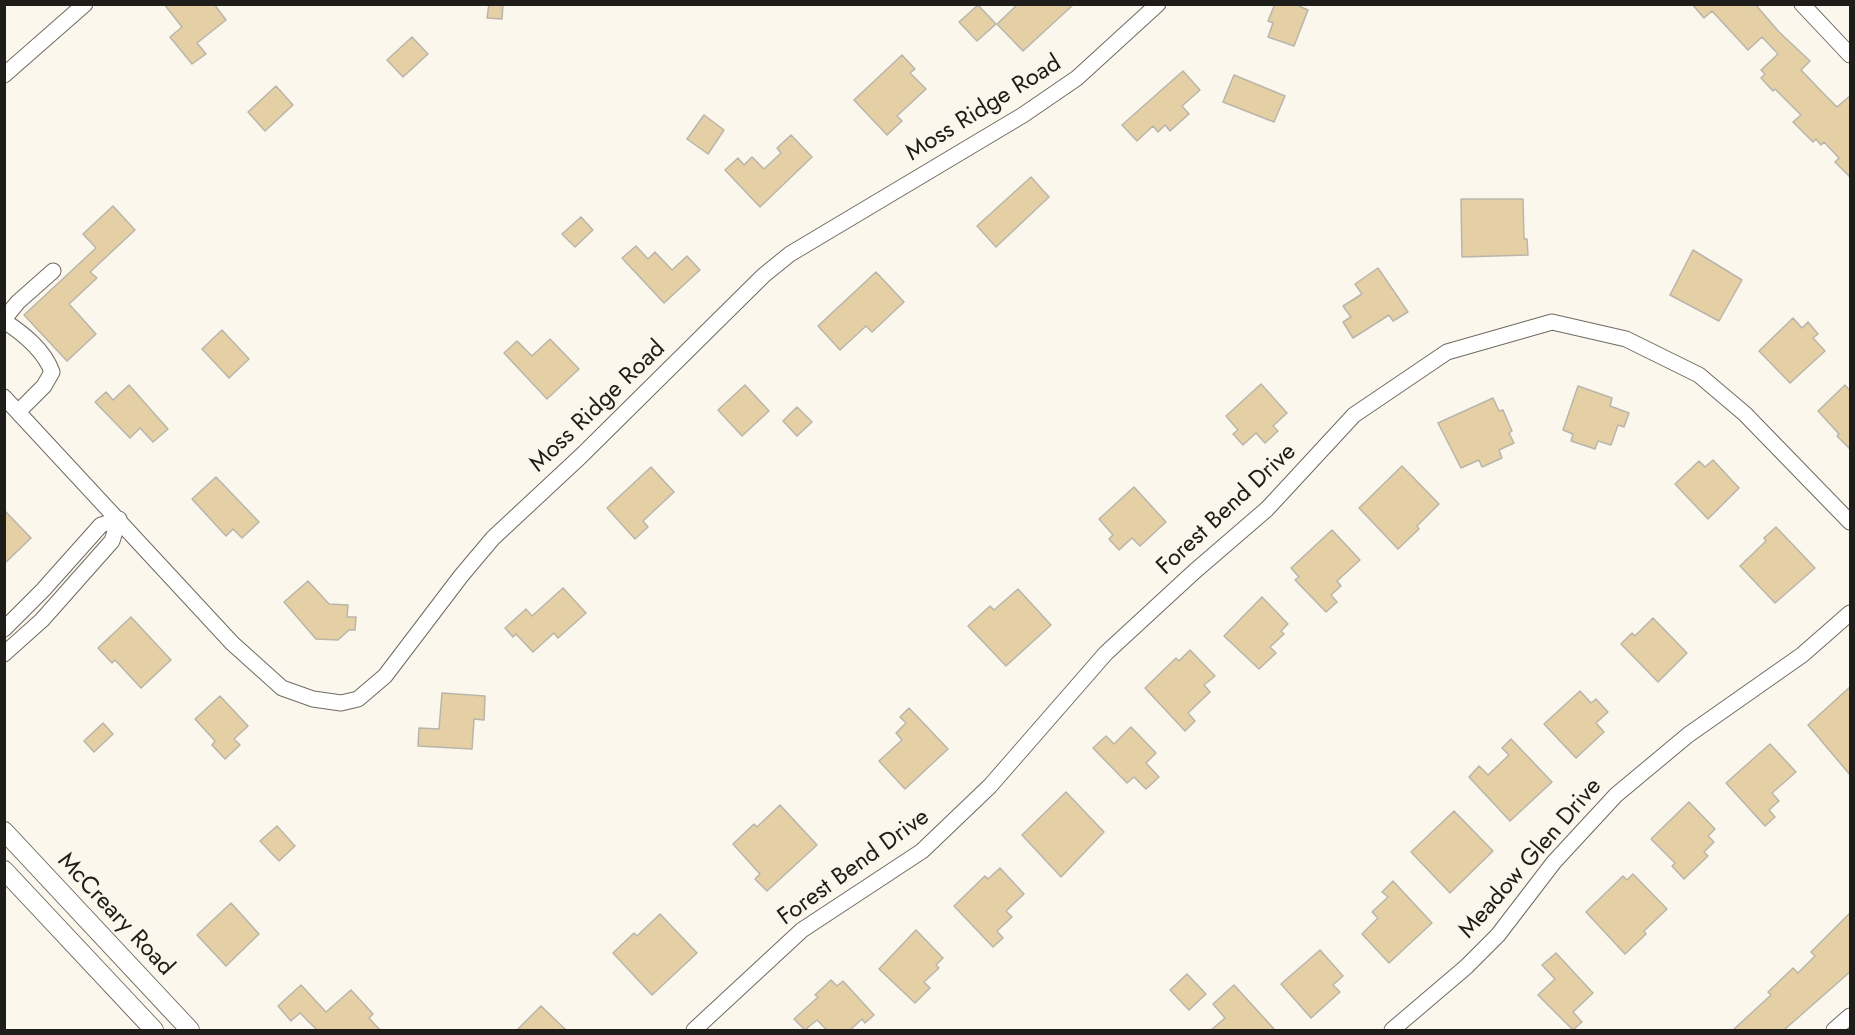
<!DOCTYPE html>
<html>
<head>
<meta charset="utf-8">
<style>
	body { margin:0 }
	#map { position:relative; width:1855px; height:1035px; overflow:hidden; background:#fbf7ec; font-family:Jost,sans-serif }
	canvas { display:block }
	.frame { position:absolute; inset:0; border:6px solid #1f1d19; pointer-events:none }
</style>
</head>
<body>
<div id="map">
<canvas width="1855" height="1035"></canvas>
<div class="frame"></div>
</div>
<script>
const ctx = document.querySelector('canvas').getContext('2d');
ctx.lineJoin = 'round';
function fill(path, color) { ctx.fillStyle = color; ctx.fill(path, 'evenodd'); }
function trace(path, color, width, dash) { ctx.strokeStyle = color; ctx.lineWidth = width; ctx.lineCap = dash ? 'butt' : 'round'; ctx.setLineDash(dash || []); ctx.stroke(path); }
function label(font, color, halo, rows, align = 'center') {
  ctx.font = font + ' Jost,sans-serif'; ctx.lineWidth = 4.5; ctx.setLineDash([]); ctx.textBaseline = 'middle'; ctx.strokeStyle = halo; ctx.fillStyle = color; for (const [text, x, y, turn = 0] of rows) {
    ctx.save(); ctx.translate(x, y); ctx.rotate((+turn || 0) * Math.PI / 180); ctx.textAlign = isNaN(turn) ? turn : align; if (halo) ctx.strokeText(text, 0, 0); ctx.fillText(text, 0, 0); ctx.restore();
  }
}
const building = new Path2D(`
	M164 4H214L226 20 197 43 206 54 192 64 170 37 182 27Z
	M489 4H503L502 19 487 18Z
	M1018 4H1074L1023 51 997 24Z
	M1275 4H1294L1308 10 1294 46 1268 37 1273 23 1268 21Z
	M1692 4H1755L1779 32 1810 61 1801 70 1823 93 1837 107 1851 95V178L1835 162 1839 158 1824 142 1821 145 1816 139 1813 142 1793 122 1801 115 1775 89 1773 91 1761 78 1765 74 1761 70 1778 54 1762 37 1748 50 1712 11 1704 18Z
	M978 5 996 24 977 41 959 22Z
	M412 37 428 54 403 77 387 60Z
	M902 55 915 69 910 73 926 89 897 116 902 121 887 135 854 100Z
	M1183 71 1200 90 1182 106 1189 114 1170 131 1165 125 1158 132 1153 126 1137 141 1122 125Z
	M1234 75 1285 96 1274 122 1223 102Z
	M276 86 293 105 265 131 248 112Z
	M704 115 724 130 708 154 687 139Z
	M791 135 812 157 760 207 725 170 738 158 744 165 752 157 764 169 781 153 777 148Z
	M1031 177 1049 197 996 247 977 226Z
	M1461 199H1523L1524 239H1527L1528 255 1462 257Z
	M113 206 135 230 90 272 97 278 69 304 96 334 67 361 24 315 96 248 83 234Z
	M581 217 593 230 575 247 562 234Z
	M636 246 648 259 655 252 672 270 687 256 700 270 664 303 622 258Z
	M1693 250 1742 280 1719 321 1670 295Z
	M1378 268 1408 312 1393 321 1389 315 1353 338 1343 322 1351 317 1343 306 1362 294 1355 284Z
	M876 272 904 302 872 332 866 326 840 350 818 326Z
	M1793 318 1802 328 1808 322 1818 334 1813 338 1825 351 1790 383 1759 351Z
	M222 330 249 359 229 378 202 349Z
	M550 339 579 369 547 399 504 353 517 341 532 356Z
	M1261 384 1287 413 1273 426 1278 431 1265 443 1256 433 1243 445 1233 434 1238 430 1226 416Z
	M129 385 168 429 153 442 140 428 130 438 95 402 106 392 113 400Z
	M745 385 769 411 742 436 718 410Z
	M1845 385 1851 392V450L1837 436 1839 434 1818 411Z
	M1578 386 1612 398 1610 406 1629 413 1624 427 1618 425 1611 445 1598 441 1595 449 1571 441 1573 434 1563 430Z
	M1493 398 1499 411 1503 410 1512 431 1509 433 1514 443 1499 450 1502 458 1482 467 1479 460 1461 468 1438 423Z
	M797 407 812 422 797 436 783 421Z
	M1713 460 1739 488 1708 519 1675 484 1699 461 1705 467Z
	M1402 466 1439 504 1417 526 1419 529 1398 549 1359 508Z
	M651 467 674 492 643 521 648 527 635 539 607 508Z
	M216 477 259 522 242 538 233 529 226 536 192 499Z
	M1134 487 1166 522 1140 546 1132 538 1119 550 1109 539 1113 535 1099 519Z
	M4 510 31 538 4 564Z
	M1776 527 1815 568 1775 603 1740 566 1766 541 1764 538Z
	M1332 530 1360 560 1337 581 1341 586 1331 595 1337 602 1326 612 1295 580 1299 577 1291 568Z
	M308 581 329 604 348 605 347 617H356L355 630H349L338 640 316 639 284 602Z
	M563 588 586 613 558 638 554 633 533 652 516 634 513 637 505 628 526 609 532 616Z
	M1018 589 1051 625 1006 666 968 626 990 606 994 610Z
	M1262 597 1288 624 1281 631 1284 634 1270 647 1276 653 1259 669 1224 636Z
	M131 617 171 660 141 688 115 660 112 663 98 648Z
	M1653 618 1687 653 1658 682 1621 644 1632 633 1635 636Z
	M1190 650 1215 676 1204 685 1210 692 1188 713 1195 721 1185 731 1145 688 1176 658 1179 661Z
	M1851 686V776L1808 725Z
	M1580 691 1591 703 1596 699 1608 712 1596 723 1604 732 1576 758 1544 724Z
	M442 693 485 696 484 720 474 719 472 749 418 746 419 728 439 729Z
	M220 696 248 726 234 739 240 745 225 759 212 745 215 741 195 719Z
	M909 708 948 749 905 789 879 761 902 740 896 733 906 723 900 717Z
	M103 723 113 734 94 752 84 741Z
	M1131 727 1156 753 1146 763 1159 777 1146 789 1134 777 1127 783 1093 748 1106 736 1114 744Z
	M1511 739 1552 782 1510 821 1469 777 1479 766 1488 775 1509 755 1502 748Z
	M1770 744 1796 772 1772 793 1779 801 1769 810 1775 817 1765 826 1726 783Z
	M1066 792 1104 832 1061 877 1022 835Z
	M1689 802 1715 829 1708 836 1714 842 1704 852 1708 856 1684 879 1672 866 1675 863 1651 839Z
	M780 805 817 845 767 891 755 879 760 874 733 844 754 824 757 827Z
	M1454 811 1493 851 1450 893 1411 852Z
	M277 826 295 846 279 861 260 841Z
	M1000 868 1024 894 1006 911 1012 917 997 931 1003 938 993 947 954 906 985 876 988 879Z
	M1633 874 1667 909 1644 931 1646 934 1625 954 1586 912 1623 876 1627 880Z
	M1393 881 1432 923 1389 963 1362 934 1378 918 1372 912 1388 897 1382 892Z
	M231 903 259 934 226 966 197 935Z
	M1851 912V971L1784 1030H1733L1771 995 1768 992 1793 968 1798 973 1815 956 1811 952Z
	M660 914 697 953 652 995 613 953 634 933 637 936Z
	M916 930 943 958 936 965 939 968 924 982 930 988 915 1003 879 969Z
	M1320 950 1343 976 1333 985 1340 992 1311 1018 1281 984Z
	M1556 953 1593 993 1573 1012 1582 1022 1573 1030 1538 995 1555 979 1542 965Z
	M1187 974 1206 994 1189 1010 1170 990Z
	M831 980 837 986 843 981 874 1015 865 1023 862 1019 850 1030H827L817 1020 805 1030 794 1019 818 997 815 995Z
	M301 985 326 1012 351 990 373 1014 369 1018 380 1030H317L300 1013 291 1021 278 1006Z
	M1234 985 1275 1030H1211L1225 1018 1213 1004Z
	M541 1006 566 1030H517Z`);
fill(building, '#e4d0a4');
trace(building, '#bab5ab', 1.5);
const minor = new Path2D(`
	M1802 4 1850 55
	M4 75 85 4
	M4 319 18 302 53 271
	M4 321C24 334 44 350 52 372L44 386 18 412
	M4 397 232 643 282 688 313 699 341 703 358 699 385 676 461 576 493 538 581 456 764 275 790 254 1023 115 1077 78 1158 4
	M4 629 43 590 101 525 119 519 112 541 42 620 4 654
	M694 1030 802 930 922 851 990 786 1106 653 1195 571 1267 509 1354 415 1447 352 1552 322 1626 339 1699 375 1745 414 1850 522
	M1392 1030 1466 967 1498 935 1554 862 1616 795 1688 735 1802 655 1850 613
	M1834 1030 1850 1016`);
const major = new Path2D(`
	M4 831 190 1030
	M4 870 154 1030`);
trace(minor, '#6f6b62', 17);
trace(major, '#6f6b62', 20);
trace(minor, '#fff', 15);
trace(major, '#fff', 18);
label('24px', '#1f1d19', '#fbf7ec', [
	["Moss Ridge Road",984,109,-32],
	["Moss Ridge Road",598,407,-44],
	["Forest Bend Drive",1227,510,-43],
	["Meadow Glen Drive",1531,859,-49],
	["Forest Bend Drive",854,868,-36],
	["McCreary Road",115,915,47]
]);
</script>
</body>
</html>
